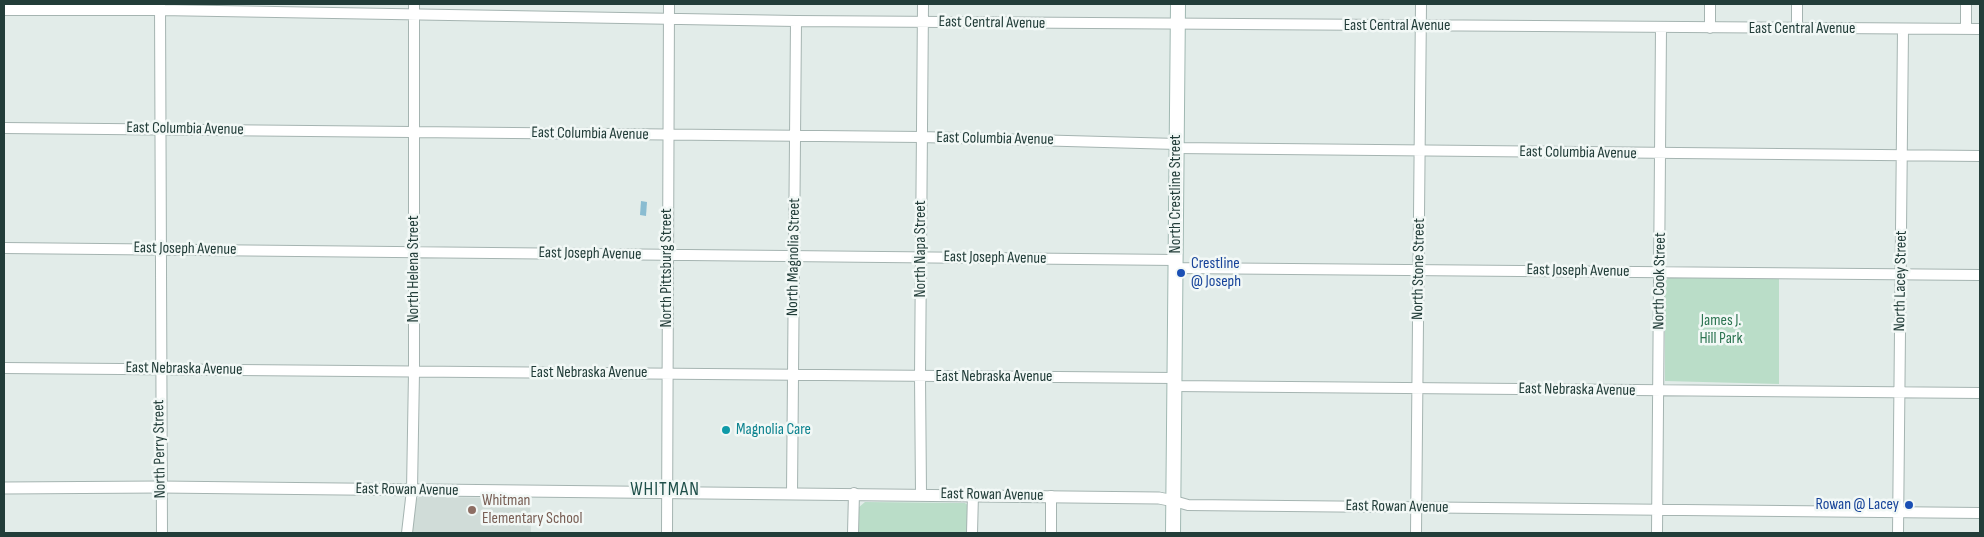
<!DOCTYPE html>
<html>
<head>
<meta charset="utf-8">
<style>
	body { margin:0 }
	#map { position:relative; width:1984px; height:537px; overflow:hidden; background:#e2ece9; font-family:"Sofia Sans Condensed",sans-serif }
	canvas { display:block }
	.frame { position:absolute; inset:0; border:5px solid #223d39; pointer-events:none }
</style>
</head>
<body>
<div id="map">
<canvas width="1984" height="537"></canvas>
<div class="frame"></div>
</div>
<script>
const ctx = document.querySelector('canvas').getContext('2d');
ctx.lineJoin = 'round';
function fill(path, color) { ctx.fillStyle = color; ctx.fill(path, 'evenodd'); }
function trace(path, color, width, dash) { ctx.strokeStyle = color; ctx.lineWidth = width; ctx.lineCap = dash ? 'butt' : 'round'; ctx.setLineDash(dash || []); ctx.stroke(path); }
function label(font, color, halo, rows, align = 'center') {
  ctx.font = font + ' "Sofia Sans Condensed",sans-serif'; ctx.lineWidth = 5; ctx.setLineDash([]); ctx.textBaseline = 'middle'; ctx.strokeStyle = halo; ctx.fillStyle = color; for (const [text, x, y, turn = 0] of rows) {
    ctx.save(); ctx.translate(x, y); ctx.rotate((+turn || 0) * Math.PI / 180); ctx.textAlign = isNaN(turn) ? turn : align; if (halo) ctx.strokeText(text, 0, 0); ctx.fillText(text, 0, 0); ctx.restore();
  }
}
fill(new Path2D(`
	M419 497 530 498 531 533H409L415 500Z`), '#d0dcd8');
fill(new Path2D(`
	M1669 277 1779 278V384L1665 381V281Z
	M865 502 965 503 969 506 968 533H858V508Z`), '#baddc8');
fill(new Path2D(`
	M641 201 647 202 646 216 640 215Z`), '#8abcd1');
const minor = new Path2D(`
	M160 4 162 533
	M1797 4V29
	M4 10H160L796 21 1980 29
	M1710 28V4
	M1966 29V4
	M4 128 921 137 1177 144
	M1176 148 1980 156
	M4 248 1176 260
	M1176 268 1980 275
	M4 368 1174 378
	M1174 386 1980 393
	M792 493 796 21
	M921 494 920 376 923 4
	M1174 501 1188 505 1980 513
	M407 533 412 490 414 372V4
	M667 533 669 4
	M853 533 854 493
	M972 533 973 494
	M1051 533V496
	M1416 533 1421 4
	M1657 533 1661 28
	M1898 533 1903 29`);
const tertiary = new Path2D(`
	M4 488 160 487 1159 498 1174 501`);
const secondary = new Path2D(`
	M1173 533 1178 4`);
trace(minor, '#a5b4b1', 12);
trace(tertiary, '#a5b4b1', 13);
trace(secondary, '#a0b8b2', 16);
trace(minor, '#fff', 10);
trace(tertiary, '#fff', 11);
trace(secondary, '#fff', 14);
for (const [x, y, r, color] of [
	[1181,273,5,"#1a4fb4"],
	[726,430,5,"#0f9aa8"],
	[1909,505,5,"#1a4fb4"],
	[472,510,5,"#8d6e63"]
]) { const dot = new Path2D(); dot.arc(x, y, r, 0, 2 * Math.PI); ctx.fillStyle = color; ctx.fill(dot); trace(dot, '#f2f8f6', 2); }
label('16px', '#223d39', '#f2f8f6', [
	["East Central Avenue",992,23,1],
	["East Central Avenue",1397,26],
	["East Central Avenue",1802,29],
	["East Columbia Avenue",185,129,1],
	["East Columbia Avenue",590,134,1],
	["East Columbia Avenue",995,139,1],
	["East Columbia Avenue",1578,153,1],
	["North Crestline Street",1176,194,-90],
	["East Joseph Avenue",185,249,1],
	["North Napa Street",921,249,-90],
	["East Joseph Avenue",590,254,1],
	["North Magnolia Street",794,257,-89],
	["East Joseph Avenue",995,258,1],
	["North Pittsburg Street",667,268,-90],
	["North Helena Street",414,269,-90],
	["North Stone Street",1419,269,-89],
	["East Joseph Avenue",1578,271,1],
	["North Cook Street",1660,281,-89],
	["North Lacey Street",1901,281,-89],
	["East Nebraska Avenue",184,369,1],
	["East Nebraska Avenue",589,373],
	["East Nebraska Avenue",994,377],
	["East Nebraska Avenue",1577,390,1],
	["North Perry Street",160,449,-91],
	["East Rowan Avenue",407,490,1],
	["East Rowan Avenue",992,495,1],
	["East Rowan Avenue",1397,507,1]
]);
label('16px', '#164399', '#f2f8f6', [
	["Crestline",1191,264],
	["@ Joseph",1191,282],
	["Rowan @ Lacey",1899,505,"right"]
], 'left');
label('16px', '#2c7451', '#f2f8f6', [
	["James J.",1721,321],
	["Hill Park",1721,339]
]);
label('16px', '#0d838f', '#f2f8f6', [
	["Magnolia Care",736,430]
], 'left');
label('16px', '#785e54', '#f2f8f6', [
	["Whitman",482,501],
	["Elementary School",482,519]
], 'left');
ctx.letterSpacing = '1px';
label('19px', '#1e4f49', '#f2f8f6', [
	["WHITMAN",665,490]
]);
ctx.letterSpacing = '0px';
</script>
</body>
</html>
